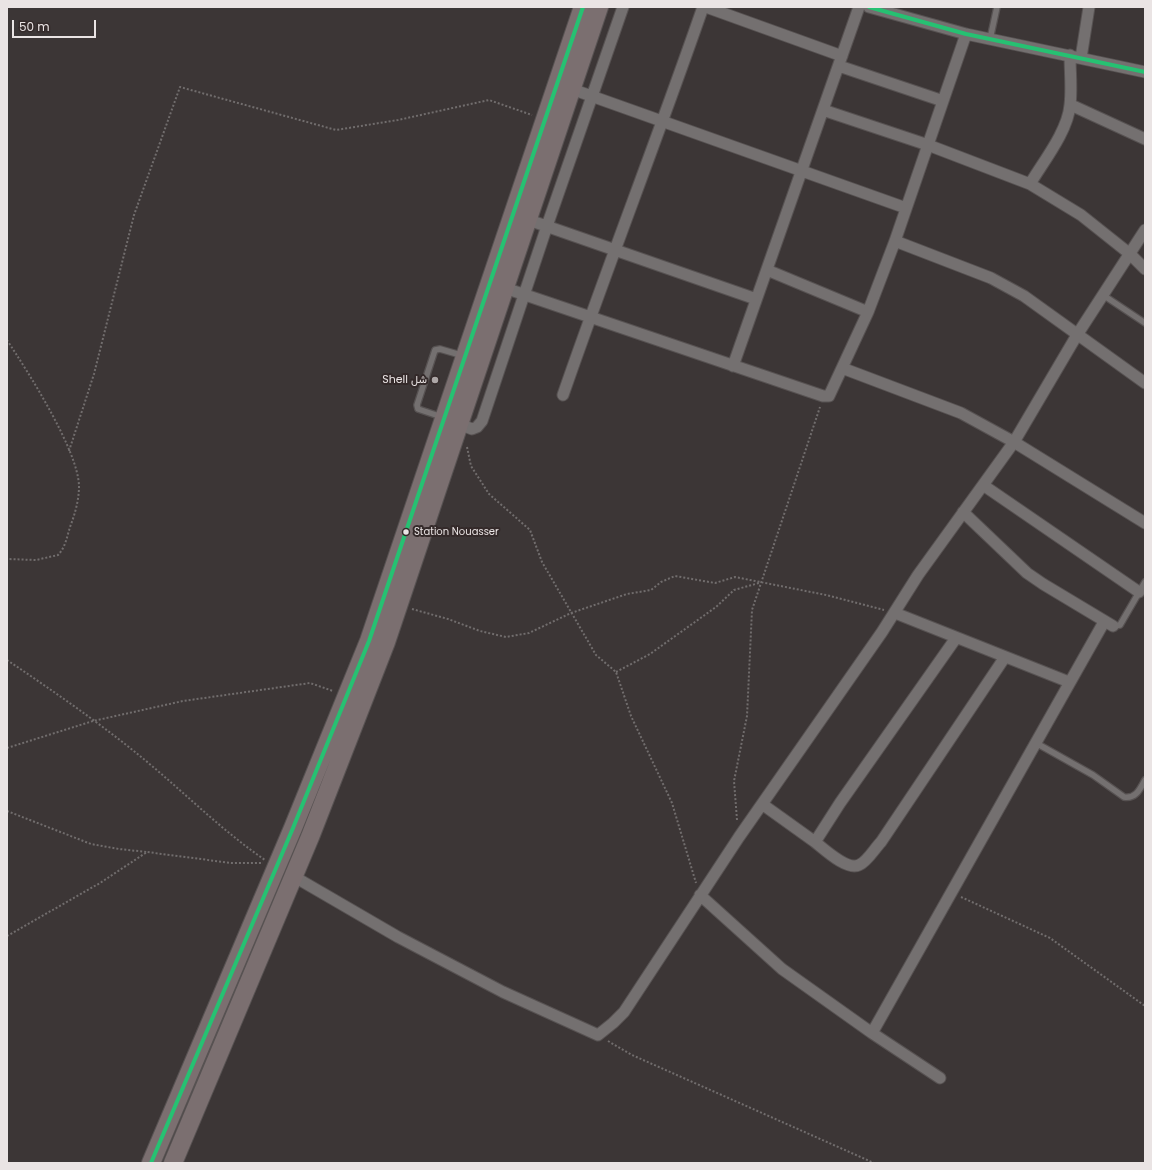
<!DOCTYPE html>
<html>
<head>
<meta charset="utf-8">
<style>
	body { margin:0 }
	#map { position:relative; width:1152px; height:1170px; overflow:hidden; background:#3c3636; font-family:Poppins,sans-serif }
	canvas { display:block }
	.frame { position:absolute; inset:0; border:8px solid #eae4e4; pointer-events:none }
	.scale { position:absolute; left:12px; top:20px; width:84px; height:18px; box-sizing:border-box; border:2px solid #eae4e4; border-top:0; padding-left:5px; font-size:12px; line-height:14px; white-space:nowrap; color:#eae4e4; -webkit-text-stroke:3px #342a2a; paint-order:stroke }
</style>
</head>
<body>
<div id="map">
<canvas width="1152" height="1170"></canvas>
<div class="frame"></div>
<div class="scale">50 m</div>
</div>
<script>
const ctx = document.querySelector('canvas').getContext('2d');
ctx.lineJoin = 'round';
function trace(path, color, width, dash) { ctx.strokeStyle = color; ctx.lineWidth = width; ctx.lineCap = dash ? 'butt' : 'round'; ctx.setLineDash(dash || []); ctx.stroke(path); }
function label(font, color, halo, rows, align = 'center') {
  ctx.font = font + ' Poppins,Vazirmatn,sans-serif'; ctx.lineWidth = 4; ctx.setLineDash([]); ctx.textBaseline = 'middle'; ctx.strokeStyle = halo; ctx.fillStyle = color; for (const [text, x, y, turn = 0] of rows) {
    ctx.save(); ctx.translate(x, y); ctx.rotate((+turn || 0) * Math.PI / 180); ctx.textAlign = isNaN(turn) ? turn : align; if (halo) ctx.strokeText(text, 0, 0); ctx.fillText(text, 0, 0); ctx.restore();
  }
}
const service = new Path2D(`
	M990 39 997 7
	M1103 295 1145 323
	M442 417 418 409 417 405 435 350 440 349 464 356
	M1113 626 1120 625 1145 582
	M1036 743 1093 775 1124 797C1136 799 1140 789 1145 780`);
const minor = new Path2D(`
	M706 7 842 56
	M869 7 966 34 1145 72
	M1081 58 1089 7
	M839 66 943 101
	M566 87 906 208
	M1071 105 1145 139
	M823 110 928 145 1030 184 1081 215 1130 254 1145 269
	M1030 184C1043 162 1068 131 1070 105 1072 89 1070 72 1070 55
	M523 218 756 299
	M895 241 991 278 1024 296 1145 383
	M767 270 868 312
	M499 286 823 396H829L868 312 895 241 966 34
	M733 366 859 7
	M842 368 961 413 1014 442 1145 523
	M563 395C608 265 658 137 703 7
	M459 424 472 429 477 427 482 421 547 226 623 7
	M983 485 1139 592
	M963 512 1027 573 1043 584 1113 626
	M895 613 1069 682
	M956 638 840 803 815 842C824 849 847 871 859 865 867 862 875 848 881 842L1005 657
	M762 804 815 842
	M293 876 398 937 503 992 598 1035 613 1023 624 1012 739 837 882 632 918 575 1014 442 1077 335 1145 230
	M700 895 782 969 872 1033 940 1078
	M872 1033 1104 622`);
const trunk = new Path2D(`
	M151 1163 293 828 369 641 583 7
	M173 1163 310 837 386 642 599 7`);
trace(service, '#575252', 8);
trace(minor, '#575252', 13);
trace(trunk, '#575252', 20);
trace(new Path2D(`
	M7 340C28 372 78 450 79 486 79 500 75 514 70 527 67 537 65 548 58 555L36 560 7 559
	M467 447 471 466 489 494 530 530 542 562 596 655 616 672 631 716 672 803 696 883
	M69 451 94 374 134 215 180 87 336 130 398 120 489 100 532 115
	M412 609 448 619 480 631 506 637 529 633 571 613 627 594 651 590 661 582 675 576 715 583 735 577 826 595 884 610
	M7 660C56 693 107 728 152 766 190 798 224 832 265 860
	M616 672 650 654 716 607 734 590 759 583
	M7 748 93 721 183 701 310 683 333 691
	M7 811 91 844 119 849 147 852
	M737 820 734 781 747 716 752 610 820 407
	M961 897 1050 938 1145 1006
	M7 936 100 883 147 852 231 863H263
	M608 1041 632 1055 874 1163`), '#716d6d', 2, [2, 2]);
trace(service, '#747070', 5.5);
trace(minor, '#747070', 11);
trace(trunk, '#7b6f70', 18);
trace(new Path2D(`
	M869 7 966 34 1145 72
	M151 1163 293 828 369 641 583 7`), '#26c172', 4);
for (const [x, y, r, color] of [
	[435,380,4,"#ada7a7"],
	[406,532,3.5,"#eae4e4"]
]) { const dot = new Path2D(); dot.arc(x, y, r, 0, 2 * Math.PI); ctx.fillStyle = color; ctx.fill(dot); trace(dot, '#342a2a', 1.5); }
label('10px', '#eae4e4', '#342a2a', [
	["Station Nouasser",414,532]
], 'left');
label('11px', '#eae4e4', '#342a2a', [
	["Shell شل",427,380]
], 'right');
</script>
</body>
</html>
